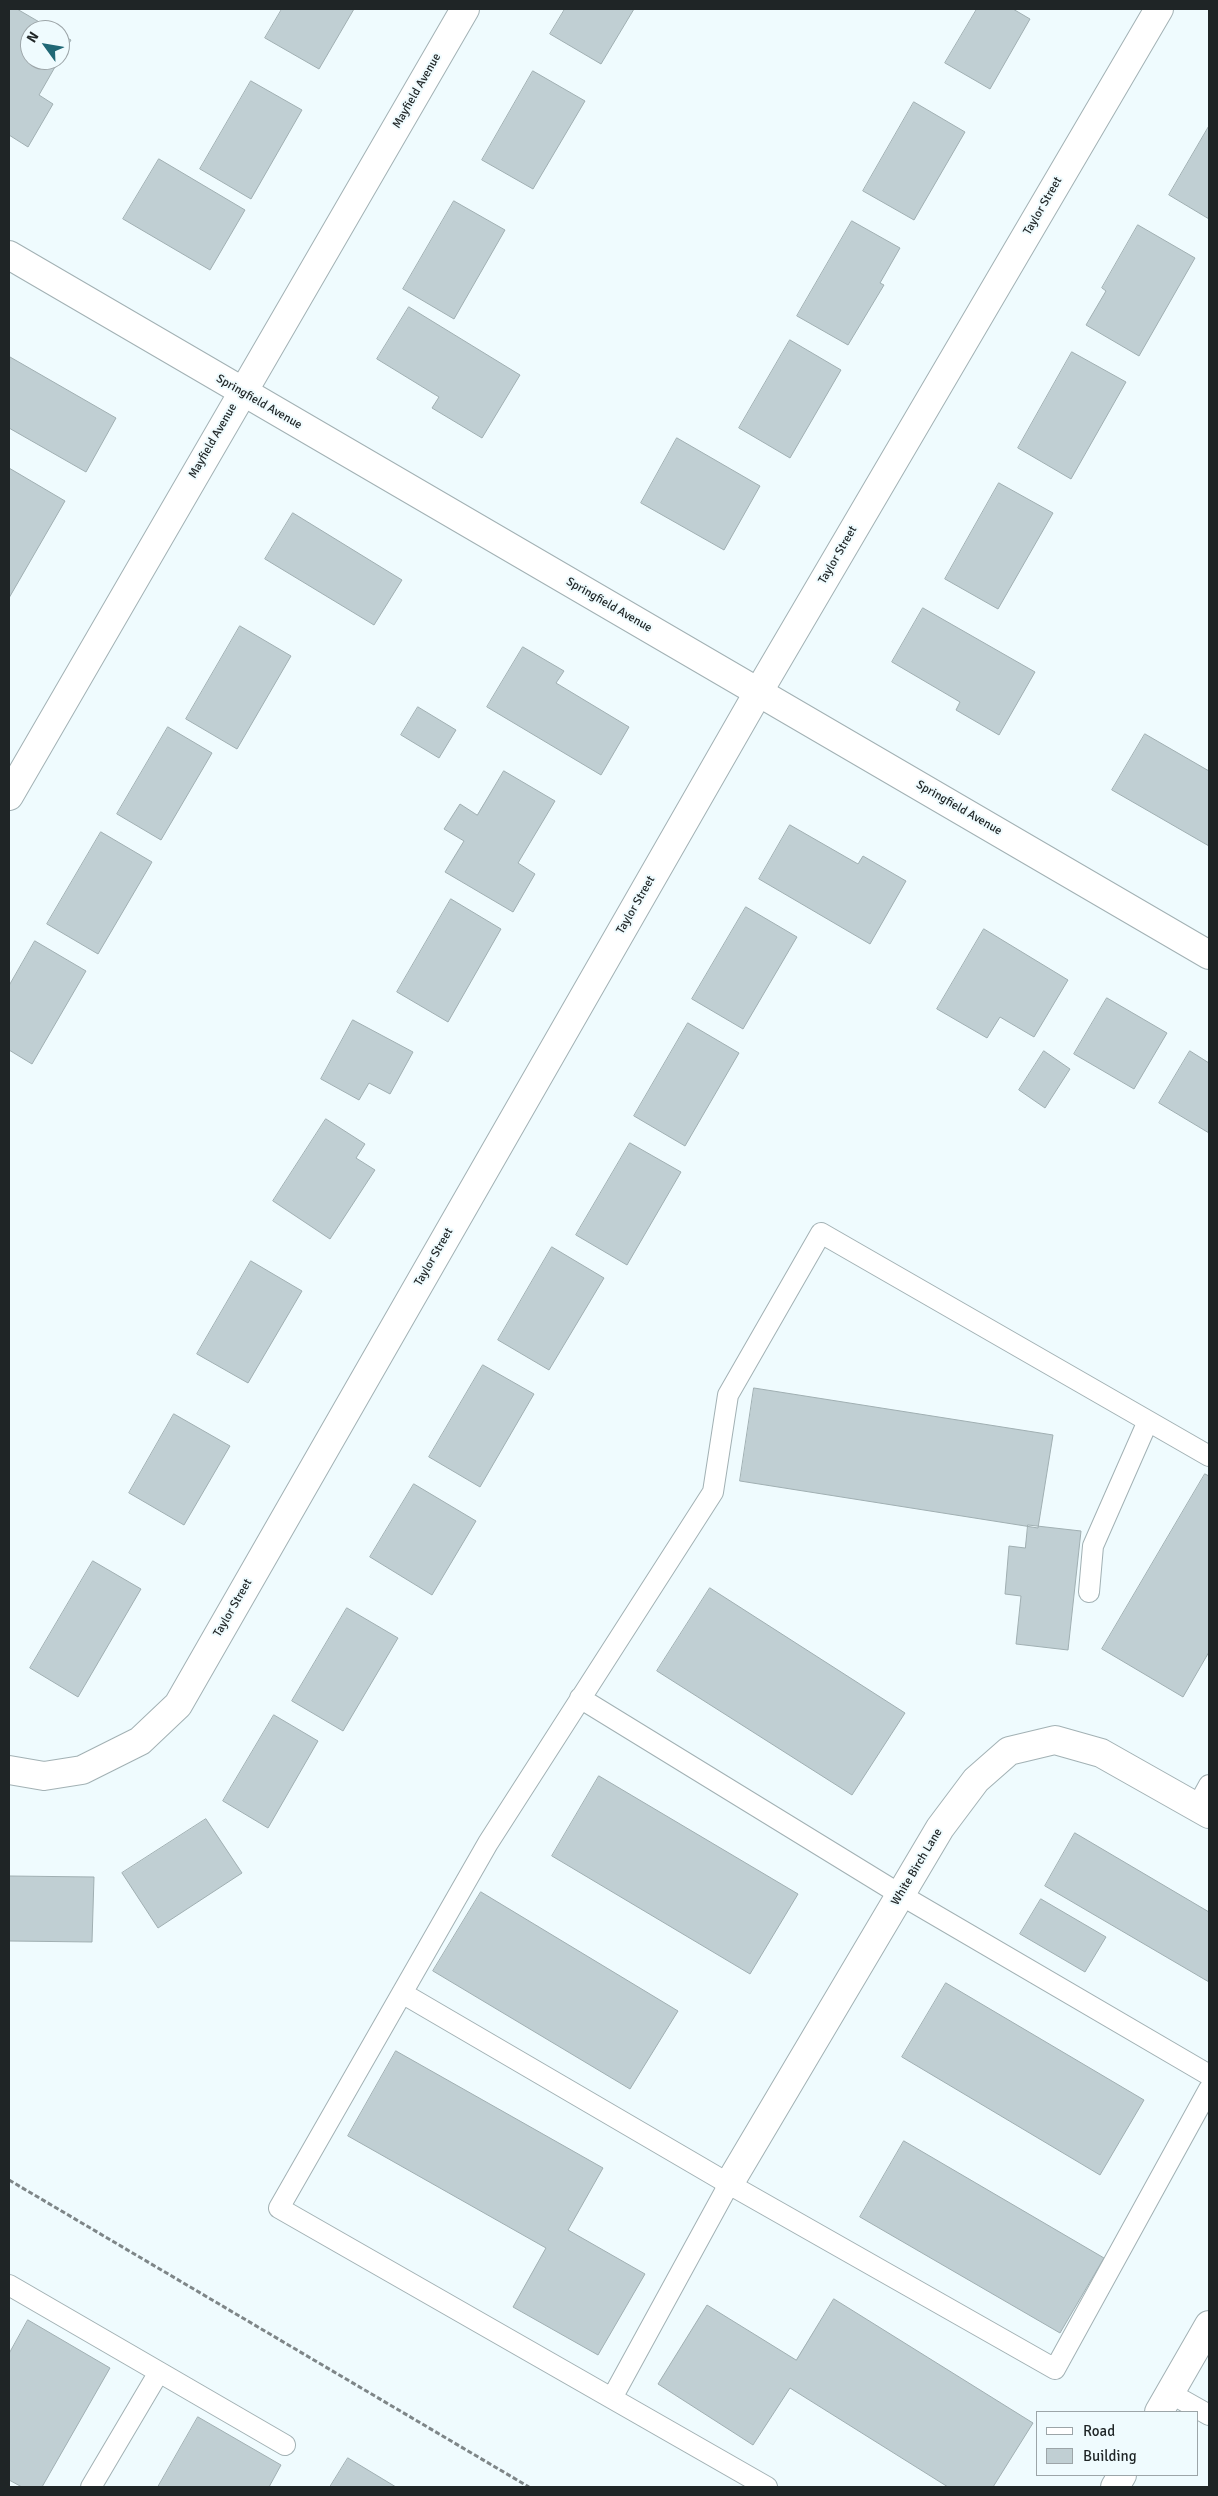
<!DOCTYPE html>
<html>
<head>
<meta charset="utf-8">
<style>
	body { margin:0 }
	#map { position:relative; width:1218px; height:2496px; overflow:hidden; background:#effbfe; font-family:Signika,sans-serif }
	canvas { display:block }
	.frame { position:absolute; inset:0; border:10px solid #1f2526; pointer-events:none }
	.legend { position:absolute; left:1036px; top:2411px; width:162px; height:65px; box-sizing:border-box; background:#effbfe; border:1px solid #9ca5a8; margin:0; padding:6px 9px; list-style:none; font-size:15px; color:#1f2526 }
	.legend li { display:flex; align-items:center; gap:10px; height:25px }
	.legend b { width:25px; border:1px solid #9ca5a8 }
	.north { position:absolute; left:20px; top:20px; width:50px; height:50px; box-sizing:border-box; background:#effbfe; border:1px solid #9ca5a8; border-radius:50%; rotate:302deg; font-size:14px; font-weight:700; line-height:20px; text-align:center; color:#1f2526 }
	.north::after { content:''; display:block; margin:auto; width:18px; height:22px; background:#206876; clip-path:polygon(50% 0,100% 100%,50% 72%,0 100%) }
</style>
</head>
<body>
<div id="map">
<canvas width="1218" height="2496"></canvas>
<div class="frame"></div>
<ul class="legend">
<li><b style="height:6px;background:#fff"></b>Road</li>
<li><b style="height:14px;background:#c0cfd3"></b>Building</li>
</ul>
<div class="north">N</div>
</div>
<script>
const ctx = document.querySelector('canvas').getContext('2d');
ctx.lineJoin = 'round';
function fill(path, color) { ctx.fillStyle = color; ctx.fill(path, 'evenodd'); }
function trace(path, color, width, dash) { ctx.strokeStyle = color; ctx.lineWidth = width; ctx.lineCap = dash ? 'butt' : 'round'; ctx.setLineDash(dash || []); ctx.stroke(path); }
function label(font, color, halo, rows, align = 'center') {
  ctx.font = font + ' Signika,sans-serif'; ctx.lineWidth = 4; ctx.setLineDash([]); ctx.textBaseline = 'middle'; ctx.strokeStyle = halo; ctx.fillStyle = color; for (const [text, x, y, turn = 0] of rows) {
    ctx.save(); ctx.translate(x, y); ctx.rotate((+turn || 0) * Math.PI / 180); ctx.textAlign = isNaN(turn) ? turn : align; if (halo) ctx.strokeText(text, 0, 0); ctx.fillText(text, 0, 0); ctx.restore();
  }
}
const building = new Path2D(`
	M9 9H17L53 30H30V60H59L39 95 53 104 28 147 9 135Z
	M282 9H354L319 69 265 38Z
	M565 9H634L601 64 550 34Z
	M977 9H1013L1030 19 990 89 945 63Z
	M60 34 71 40 60 59Z
	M533 71 585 101 533 189 482 160Z
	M251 81 302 110 251 199 200 169Z
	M914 102 965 132 914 220 863 191Z
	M1209 126V219L1169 195Z
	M159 159 245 210 210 270 123 219Z
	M454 201 505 230 454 319 403 289Z
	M852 221 900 248 880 283 884 285 848 345 797 316Z
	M1138 225 1195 258 1139 356 1086 325 1106 291 1102 288Z
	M409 307 520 375 482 438 432 408 439 397 377 359Z
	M790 340 841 370 790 458 739 428Z
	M1072 352 1126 382 1071 479 1018 448Z
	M10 357 116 418 86 472 9 428Z
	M677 438 760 486 724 550 641 503Z
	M9 468 65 501 9 598Z
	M999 483 1053 513 998 609 945 579Z
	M293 513 402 580 374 625 265 559Z
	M923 608 1035 672 999 735 956 710 960 702 892 662Z
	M240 626 291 656 237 749 186 719Z
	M523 647 564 671 556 683 629 727 601 775 487 707Z
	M418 707 456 730 439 758 401 735Z
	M168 727 212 753 161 840 117 814Z
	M1145 734 1209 771V846L1112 790Z
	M504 771 555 801 518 863 535 874 513 912 445 872 464 841 444 829 460 804 477 815Z
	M790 825 858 864 863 856 906 881 870 944 759 879Z
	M101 832 152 862 98 954 47 924Z
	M451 899 501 929 448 1022 397 992Z
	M746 907 797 937 743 1029 692 999Z
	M984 929 1068 980 1034 1037 1000 1017 987 1038 937 1009Z
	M35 941 86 971 32 1064 9 1050V986Z
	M1107 998 1167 1033 1134 1089 1074 1054Z
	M353 1020 413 1052 390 1094 369 1083 359 1100 321 1079Z
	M688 1023 739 1053 685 1146 634 1116Z
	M1044 1051 1070 1069 1045 1108 1019 1090Z
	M1190 1051 1209 1063V1133L1159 1103Z
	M326 1119 365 1144 356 1158 375 1170 330 1239 273 1201Z
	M630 1143 681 1172 627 1265 576 1235Z
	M552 1247 604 1278 549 1370 498 1340Z
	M251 1261 302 1291 248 1383 197 1354Z
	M483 1365 534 1394 480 1487 429 1457Z
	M754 1388 1053 1435 1038 1528 740 1481Z
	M174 1414 230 1446 184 1525 129 1493Z
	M1205 1474 1209 1476V1652L1183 1697 1102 1649Z
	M414 1484 476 1521 432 1595 370 1557Z
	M1028 1525 1081 1531 1068 1650 1016 1644 1021 1596 1005 1594 1009 1546 1025 1548Z
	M93 1561 141 1589 78 1697 30 1668Z
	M710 1588 905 1713 852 1795 657 1671Z
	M347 1608 398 1638 343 1731 292 1701Z
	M274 1715 318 1741 268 1828 223 1801Z
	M599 1776 798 1894 750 1974 552 1856Z
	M206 1819 242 1873 158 1928 122 1873Z
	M1075 1833 1209 1912V1982L1045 1886Z
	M9 1876 94 1877 92 1942 9 1941Z
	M481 1892 678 2011 630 2089 433 1971Z
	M1041 1899 1106 1937 1085 1972 1020 1934Z
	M946 1983 1144 2100 1100 2175 902 2057Z
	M396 2051 603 2168 568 2230 645 2274 598 2355 513 2307 546 2248 348 2136Z
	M904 2141 1104 2258 1060 2333 860 2217Z
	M834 2299 1033 2423 993 2487H948L790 2388 753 2445 658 2384 707 2305 796 2360Z
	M28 2320 110 2368 42 2487H22L9 2480V2354Z
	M198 2417 281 2465 269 2487H158Z
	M348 2458 396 2487H330Z`);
fill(building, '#c0cfd3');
trace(building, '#a0afb2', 1);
const lane = new Path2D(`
	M1089 1592 1093 1546 1148 1421
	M580 1698 901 1895 1209 2075
	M1197 1807 1209 1785
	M402 1993 729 2184 1055 2369 1209 2089
	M9 2285 285 2445
	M1170 2393 1209 2415
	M612 2398 729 2184
	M91 2487 159 2372
	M767 2487 279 2208 488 1843 713 1492 728 1395 821 1233 1209 1456`);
const street = new Path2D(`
	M9 796 465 9
	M9 1770 44 1776 82 1770 140 1741 178 1705 759 691 1159 9
	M729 2184 940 1828 976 1780 1009 1751 1055 1740 1101 1753 1209 1814`);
const secondary = new Path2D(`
	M9 255 1209 955
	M1159 2412 1209 2325
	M1115 2487 1122 2475`);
trace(lane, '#a2b1b4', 22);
trace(street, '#a2b1b4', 30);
trace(secondary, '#a2b1b4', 30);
trace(new Path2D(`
	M9 2180 529 2487`), '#7e8688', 3, [5, 2.5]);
trace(lane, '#fff', 20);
trace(street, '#fff', 28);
trace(secondary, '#fff', 28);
label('12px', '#1f2526', '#effbfe', [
	["Mayfield Avenue",417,91,-60],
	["Taylor Street",1043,206,-60],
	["Springfield Avenue",259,402,30],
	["Mayfield Avenue",213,441,-60],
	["Taylor Street",838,555,-60],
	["Springfield Avenue",609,605,30],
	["Springfield Avenue",959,808,30],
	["Taylor Street",636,905,-60],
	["Taylor Street",434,1257,-60],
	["Taylor Street",233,1608,-60],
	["White Birch Lane",917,1867,-59]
]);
</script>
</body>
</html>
